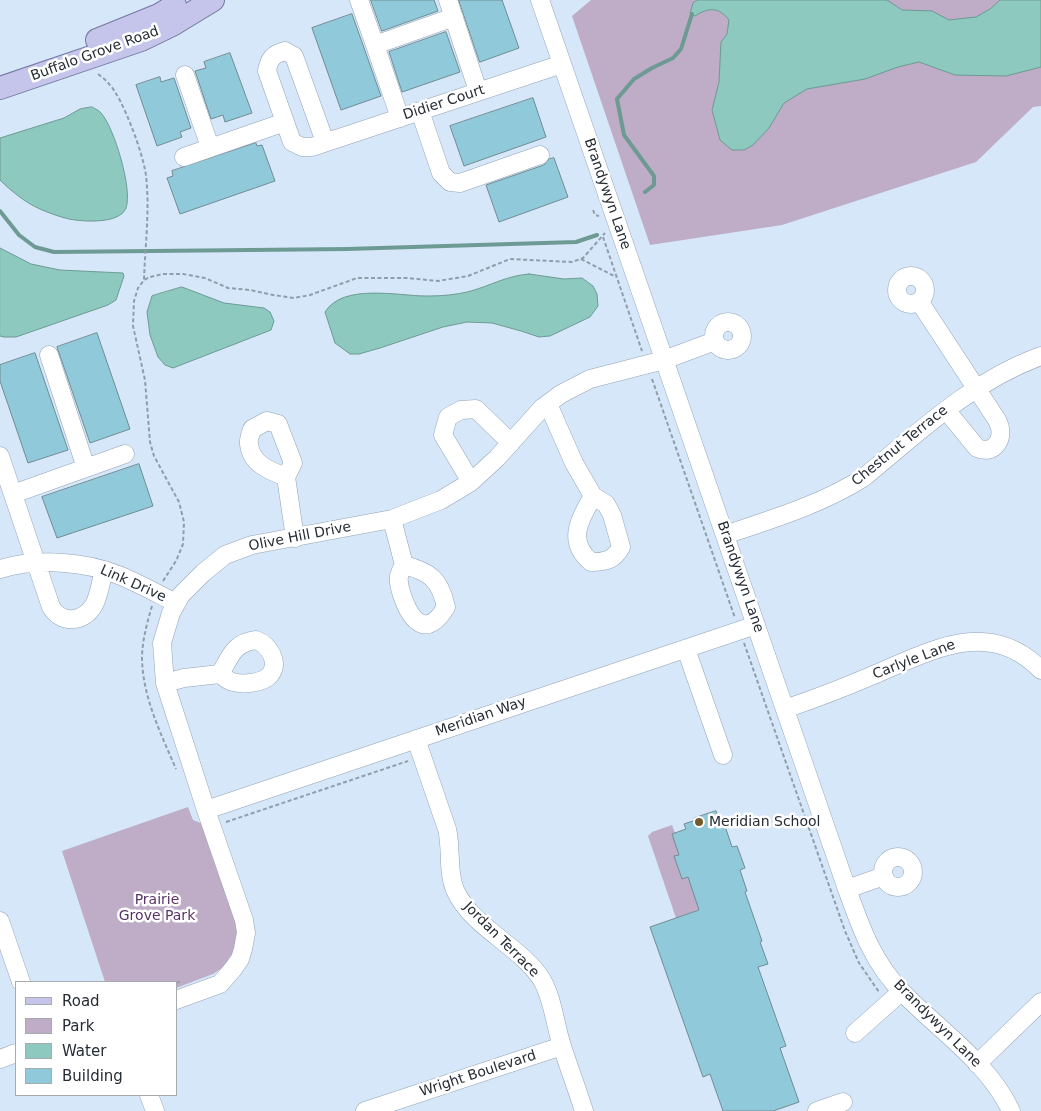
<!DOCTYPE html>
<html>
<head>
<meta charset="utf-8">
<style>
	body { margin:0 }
	#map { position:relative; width:1041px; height:1111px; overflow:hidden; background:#d5e7f9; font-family:"DejaVu Sans",sans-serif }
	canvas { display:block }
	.legend { position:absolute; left:15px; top:981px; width:162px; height:115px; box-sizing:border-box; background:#fff; border:1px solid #a8abad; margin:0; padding:6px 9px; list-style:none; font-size:15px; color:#252c33 }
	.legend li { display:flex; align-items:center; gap:10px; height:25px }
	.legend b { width:25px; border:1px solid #a8abad }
</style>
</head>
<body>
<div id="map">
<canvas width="1041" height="1111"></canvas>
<ul class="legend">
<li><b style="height:6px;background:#c5c5eb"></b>Road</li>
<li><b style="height:14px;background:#bfacc6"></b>Park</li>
<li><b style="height:14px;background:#8dc9be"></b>Water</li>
<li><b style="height:14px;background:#90cada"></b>Building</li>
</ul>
</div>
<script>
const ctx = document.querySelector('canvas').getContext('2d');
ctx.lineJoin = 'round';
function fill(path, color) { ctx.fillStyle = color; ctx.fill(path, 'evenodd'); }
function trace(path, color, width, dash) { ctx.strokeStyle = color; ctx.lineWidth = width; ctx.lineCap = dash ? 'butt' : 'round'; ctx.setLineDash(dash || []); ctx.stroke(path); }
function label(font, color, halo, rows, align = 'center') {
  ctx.font = font + ' "DejaVu Sans",sans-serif'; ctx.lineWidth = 5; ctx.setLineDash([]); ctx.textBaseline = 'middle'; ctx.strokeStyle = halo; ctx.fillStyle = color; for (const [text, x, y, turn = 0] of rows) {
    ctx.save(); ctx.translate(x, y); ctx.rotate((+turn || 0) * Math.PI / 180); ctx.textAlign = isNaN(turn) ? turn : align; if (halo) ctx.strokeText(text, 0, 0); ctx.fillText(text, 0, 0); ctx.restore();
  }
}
fill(new Path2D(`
	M591 0H1041V106L1033 107 976 162 782 225 650 245 572 16Z
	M188 807 193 820 203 824 237 912 238 932 236 949 222 968 213 974 176 988V982H105L62 851Z
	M672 825 675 833 672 834 680 854 675 856 689 876 695 897 707 893 711 905 676 918 648 836 652 832Z`), '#bfacc6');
const water = new Path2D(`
	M698 0H887L902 10 932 11 949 20 976 17 990 9 1000 0H1041V67L1006 76 955 75 919 62 898 67 865 79 807 89 784 103 769 128 753 145 744 150H732L720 140 712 110 719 82 721 42 727 34 729 20C719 7 709 7 695 16L690 14 693 3Z
	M92 107C95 109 99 110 101 113 114 127 133 190 126 208 120 224 84 222 69 219 60 217 49 213 40 209 26 203 11 191 0 180V138L64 118 80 109Z
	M0 248 31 264 60 270 123 273 124 276 116 300 108 305 16 337H4L0 336Z
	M529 274 564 279 582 278 593 286 597 294 598 306 590 317 550 336 539 337 521 331 492 323 467 322 443 327 380 348 359 354H350L335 343 325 312C343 283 398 296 426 296 441 296 456 295 471 291 492 285 506 276 529 274Z
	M182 287 224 303 264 308 270 312 274 321 271 330 173 368 165 365 158 357 150 335 147 312 152 296Z`);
fill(water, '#8dc9be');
trace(water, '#6e9a94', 1);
trace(new Path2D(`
	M645 192 654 185V176L624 135 617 99 634 79 652 68 673 58 681 49 692 14
	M0 211 19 235 35 247 54 252 347 249 576 242 597 235`), '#6e9a94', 4);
const building = new Path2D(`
	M371 0H434L438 11 382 31Z
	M459 0H502L519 48 480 62Z
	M352 14 381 96 341 110 312 28Z
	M446 32 460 72 402 92 389 52Z
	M230 53 252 113 225 122 223 115 211 119 195 71 206 68 204 62Z
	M160 77 161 82 174 78 191 128 180 132 182 137 157 146 136 85Z
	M533 98 546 137 464 166 450 126Z
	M256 143 257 146 262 145 275 181 180 214 167 178 173 176 172 171Z
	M554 158 568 197 499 222 486 185 544 165 549 159Z
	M97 333 130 429 90 443 57 347Z
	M35 353 68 450 28 463 0 381V365Z
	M139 464 153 506 57 538 42 497Z
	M716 811 722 827 725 826 732 847 737 846 745 868 740 870 747 891 745 892 762 941 760 942 768 964 758 967 786 1046 780 1048 799 1102 773 1111H723L710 1074 703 1077 650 927 699 910 688 877 682 879 674 856 679 855 672 834 686 829 684 824 696 820 695 818Z`);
fill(building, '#90cada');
trace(building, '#708b92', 1);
const minor = new Path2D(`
	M359 0 375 45 454 17
	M448 0 478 91
	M540 0 847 889C861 928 873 963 903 993 939 1030 989 1063 1011 1111
	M375 45 400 118
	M185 75 210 147
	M420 111 441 173 450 182 460 183 540 155
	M325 142 294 56 285 51C273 54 269 59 267 71L292 142 302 147H312L562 64
	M184 157 285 122
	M897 290a14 14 0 1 1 28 0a14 14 0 1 1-28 0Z
	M919 301 997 420C1006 436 996 456 977 448L946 410
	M714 336a14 14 0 1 1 28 0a14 14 0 1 1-28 0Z
	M49 355 86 468
	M548 404 574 463 593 496 606 504 612 515 621 547C614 560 606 562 591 562 566 541 580 519 593 496
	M0 456 51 607C61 624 83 623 94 605 99 596 101 581 104 570
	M286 477C270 471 251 464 249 444 248 440 251 433 252 429L267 421 278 424 293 463 286 477 295 538
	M471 482 443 435 448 417 461 410 476 409 511 443
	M13 494 125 454
	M392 519 404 565C402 568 400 572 399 576 398 582 400 589 402 595 411 622 427 639 446 607 440 580 431 572 404 565
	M725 535C772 519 820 505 863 478 919 432 972 381 1041 356
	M0 569C38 558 85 561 121 576 140 584 158 594 176 603
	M686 649 723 755
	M165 683 184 678 220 674C224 677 228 681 233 682 243 685 263 683 270 675 280 662 269 645 256 640 233 643 231 656 220 674
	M785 709C814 699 843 688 871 676 929 652 988 616 1041 670
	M416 739 447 829C452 849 447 871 455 890 473 929 520 945 542 980 553 999 555 1025 562 1046 569 1068 577 1089 584 1111
	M206 810 756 625
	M883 872a15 15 0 1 1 30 0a15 15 0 1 1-30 0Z
	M847 889 884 876
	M0 921 21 982
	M176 1000 220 984 233 969 240 959 243 949 246 933 244 920 206 810 165 683 162 643 171 613 181 595 203 573 225 555 252 545 392 519 441 500 471 482 497 458 542 408 561 394 590 379 664 360 715 341
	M855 1033 901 992
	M0 1059 16 1053
	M977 1064 1041 1002
	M149 1095 155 1111
	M365 1111 562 1046
	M817 1111 843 1102`);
const major = new Path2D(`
	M97 40 159 15 175 5
	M0 88 141 40 172 25 213 0`);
trace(minor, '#92a3b4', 19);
trace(major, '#7477a2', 24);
trace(new Path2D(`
	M98 74C102 77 106 80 109 84 123 98 144 156 146 176 150 210 145 246 144 280
	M593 210 595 215 599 216
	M603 237 642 351
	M581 259 616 277
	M652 379 735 618
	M163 581 176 561 183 544 184 522 179 502 154 456 150 442 145 380 133 326 134 301 138 288 144 280 150 277 163 274H183L205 278 228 288 250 290 273 295 294 298 310 295 357 278H407L438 281 468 276 510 259 572 262 583 258 605 233
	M152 606C147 623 142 641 142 659 143 698 161 734 176 769
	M744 643 845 931 859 963 879 992
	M226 822 408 761
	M176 983 182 981`), '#909eab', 2, [4, 2.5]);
trace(minor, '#fff', 18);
trace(major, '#c5c5eb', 22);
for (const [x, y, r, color] of [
	[699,822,5,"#735a2b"]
]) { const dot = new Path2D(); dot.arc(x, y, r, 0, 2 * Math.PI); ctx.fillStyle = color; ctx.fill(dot); trace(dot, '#fff', 2); }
label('14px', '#252c33', '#fff', [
	["Buffalo Grove Road",95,54,-20],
	["Didier Court",444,103,-18],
	["Brandywyn Lane",607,194,71],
	["Chestnut Terrace",900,446,-39],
	["Olive Hill Drive",300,537,-11],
	["Brandywyn Lane",740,577,71],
	["Link Drive",133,584,24],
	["Carlyle Lane",914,660,-21],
	["Meridian Way",481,717,-19],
	["Jordan Terrace",501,940,45],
	["Brandywyn Lane",937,1024,45],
	["Wright Boulevard",478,1074,-18]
]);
label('14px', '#252c33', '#fff', [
	["Meridian School",709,822]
], 'left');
label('14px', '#593366', '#fff', [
	["Prairie",157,900],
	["Grove Park",157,916]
]);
</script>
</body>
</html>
